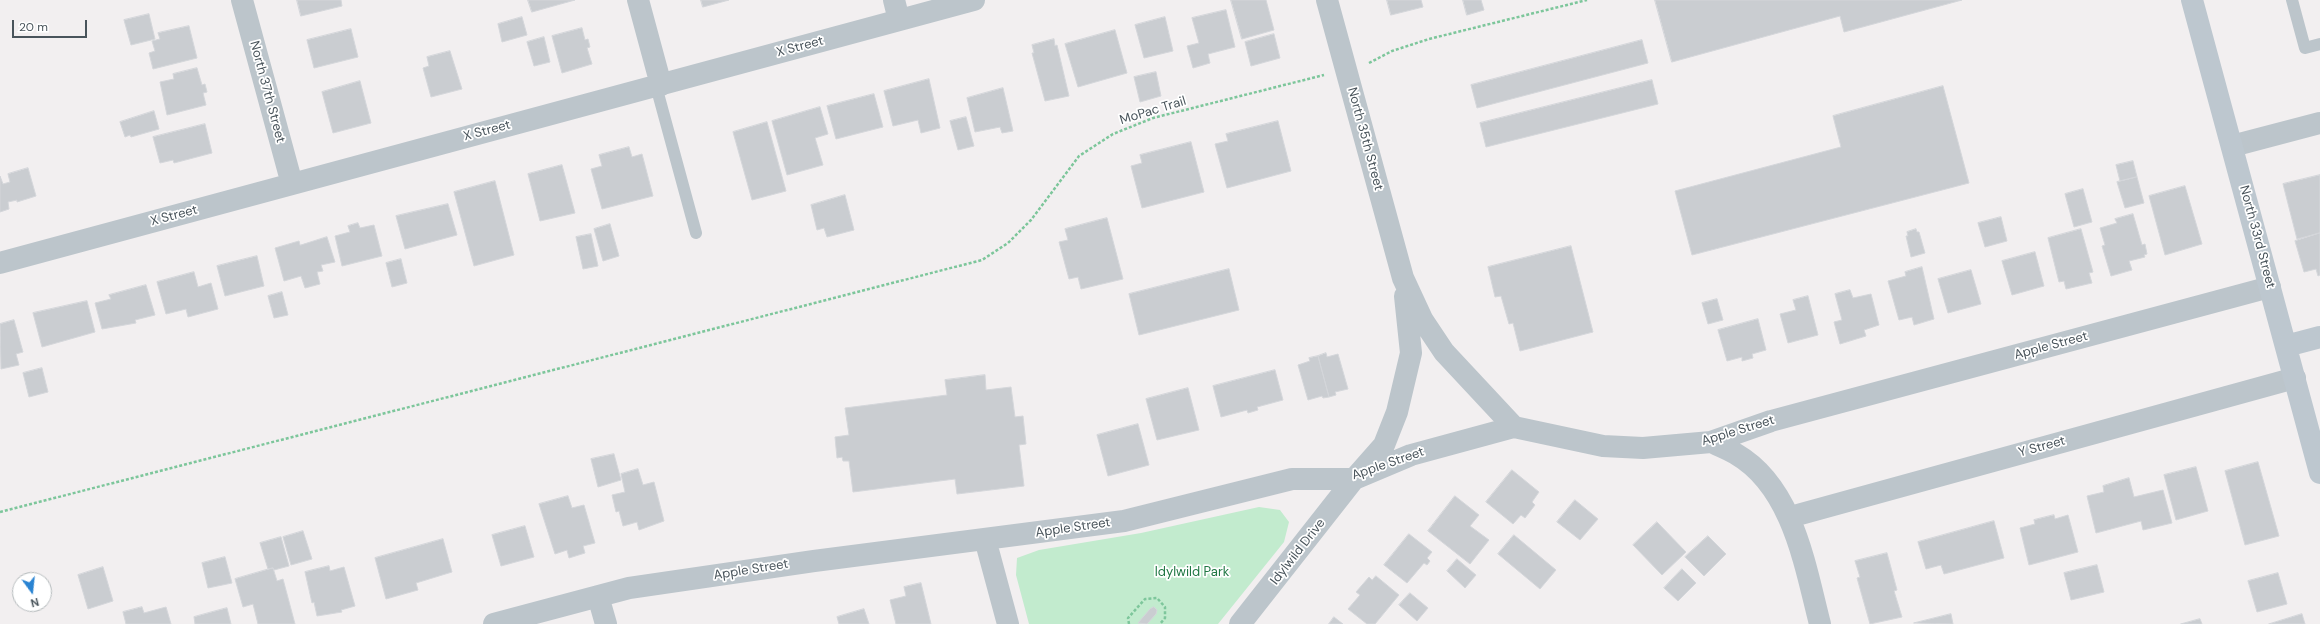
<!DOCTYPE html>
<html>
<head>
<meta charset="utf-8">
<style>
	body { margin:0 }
	#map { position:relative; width:2320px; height:624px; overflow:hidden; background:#f2eff0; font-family:"DM Sans",sans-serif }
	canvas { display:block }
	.north { position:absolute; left:12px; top:572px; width:40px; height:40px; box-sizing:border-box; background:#fff; border:1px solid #b6bbbd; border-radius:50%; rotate:165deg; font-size:11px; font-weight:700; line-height:16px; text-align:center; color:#49545b }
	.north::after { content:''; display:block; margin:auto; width:14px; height:18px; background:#2983d2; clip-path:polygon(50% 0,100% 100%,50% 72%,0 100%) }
	.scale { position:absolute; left:12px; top:20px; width:75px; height:18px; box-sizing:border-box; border:2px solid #49545b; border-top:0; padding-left:5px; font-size:12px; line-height:14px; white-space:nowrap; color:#49545b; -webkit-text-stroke:3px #fff; paint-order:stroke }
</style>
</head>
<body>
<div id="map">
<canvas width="2320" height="624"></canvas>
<div class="north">N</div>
<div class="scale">20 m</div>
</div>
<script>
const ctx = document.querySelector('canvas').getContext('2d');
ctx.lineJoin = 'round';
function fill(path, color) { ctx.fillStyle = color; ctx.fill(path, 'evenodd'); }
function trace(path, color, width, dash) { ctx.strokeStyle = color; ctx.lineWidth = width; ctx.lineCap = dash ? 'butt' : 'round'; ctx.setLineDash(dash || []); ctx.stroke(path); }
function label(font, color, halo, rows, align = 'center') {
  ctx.font = font + ' "DM Sans",sans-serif'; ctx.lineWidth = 3.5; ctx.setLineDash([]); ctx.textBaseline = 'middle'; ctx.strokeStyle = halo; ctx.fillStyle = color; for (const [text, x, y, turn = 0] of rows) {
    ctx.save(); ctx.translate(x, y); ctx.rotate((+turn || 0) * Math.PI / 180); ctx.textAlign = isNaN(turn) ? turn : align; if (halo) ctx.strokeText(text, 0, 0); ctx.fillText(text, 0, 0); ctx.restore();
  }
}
fill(new Path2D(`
	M1259 507 1280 510 1289 522 1284 542 1218 624H1029L1016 575 1017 558 1039 550 1141 533Z`), '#c2ebce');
const building = new Path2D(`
	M297 0H341L342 6 301 16Z
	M528 0H575L532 12Z
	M701 0H729L703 7Z
	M1231 0H1266L1274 30 1242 39Z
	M1387 0H1421L1423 7 1391 15Z
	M1463 0H1481L1484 10 1467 15Z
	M1655 0H1962L1844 32 1840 16 1672 62Z
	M1226 10 1235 47 1208 54 1210 63 1193 68 1187 46 1199 43 1192 18Z
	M149 14 155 39 131 45 124 20Z
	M522 17 527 35 502 42 498 24Z
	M1165 17 1173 51 1144 58 1135 25Z
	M189 26 197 58 153 69 149 53 155 51 152 41 160 39 158 33Z
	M582 28 585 40 588 39 590 47 587 48 592 64 562 73 552 36Z
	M351 29 358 57 314 68 307 40Z
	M1115 30 1127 73 1078 87 1065 44Z
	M1274 34 1280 58 1251 66 1245 42Z
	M544 37 550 62 534 66 527 42Z
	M1054 39 1055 46 1057 45 1069 96 1045 101 1032 53H1034L1032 45Z
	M1642 40 1648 63 1477 108 1471 85Z
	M450 51 462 89 431 97 423 68 429 66 427 57Z
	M197 68 202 85 205 84 207 92 203 93 206 105 167 115 160 82 174 79 173 74Z
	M1156 72 1161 96 1140 102 1134 77Z
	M929 79 940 128 921 133 918 120 893 126 884 91Z
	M1652 80 1658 104 1486 147 1480 123Z
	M360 81 371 123 333 133 322 92Z
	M1943 86 1969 183 1692 255 1675 191 1841 147 1833 116Z
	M1003 88 1013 131 1002 133 1000 127 975 132 967 98Z
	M874 94 883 127 836 139 827 106Z
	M820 107 828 134 815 138 823 165 787 175 772 121Z
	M154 111 159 129 131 137 130 135 125 137 120 122Z
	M966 117 974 146 958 150 950 121Z
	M1278 121 1291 171 1227 188 1215 144 1228 141 1226 134Z
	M767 122 786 191 752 200 733 132Z
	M205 124 212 153 174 163 173 160 160 163 153 137Z
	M1191 142 1204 192 1142 208 1131 166 1142 163 1140 155Z
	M629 147 632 157 642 154 653 196 602 209 591 169 602 166 599 155Z
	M2133 161 2137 177 2120 181 2116 165Z
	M562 165 575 213 540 221 528 174Z
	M28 168 36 196 17 202V200L8 202 9 209 0 212V176L3 184 10 182 8 174Z
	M2320 175V233L2297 239 2283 184Z
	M2137 177 2144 203 2125 208 2117 182Z
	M495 181 514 255 474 266 454 192Z
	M2185 186 2202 244 2165 255 2149 196Z
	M2083 189 2092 222 2074 227 2065 194Z
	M845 195 854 230 827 237 824 228 817 230 811 205Z
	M448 204 457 235 405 249 396 216Z
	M2133 214 2142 245 2145 244 2147 254 2144 255 2145 257 2129 261 2132 270 2111 276 2102 246 2105 245 2100 228 2117 223 2115 219Z
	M2001 217 2007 241 1985 247 1978 223Z
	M1107 218 1123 279 1081 289 1078 277 1069 279 1059 242 1068 240 1065 229Z
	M358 223 360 228 374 225 382 256 342 266 335 236 350 232 348 226Z
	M610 224 619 256 603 261 594 229Z
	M1916 229 1917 232H1919L1925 253 1911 257 1906 236H1908L1907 232Z
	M2081 229 2093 272 2089 273 2092 283 2066 289 2064 281 2059 282 2048 238Z
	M2320 233V275L2318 276 2316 269 2304 272 2295 241Z
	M591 234 598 266 583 269 576 237Z
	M327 237 335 262 321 265 323 271 317 272 320 284 305 288 301 276 284 281 275 248 299 241 300 245Z
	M1571 246 1593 332 1520 351 1513 323 1509 324 1501 296 1495 297 1488 267Z
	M2035 252 2044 286 2012 295 2002 261Z
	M257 256 264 286 225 296 217 266Z
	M401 259 407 283 392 287 386 263Z
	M1922 267 1934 319 1914 325 1912 317 1899 320 1888 281 1906 276 1905 272Z
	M1229 269 1239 310 1139 335 1129 294Z
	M1971 270 1981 304 1948 313 1938 279Z
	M194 272 198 287 211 283 218 309 188 317 186 309 166 314 157 282Z
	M146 285 155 315 135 320 136 323 102 329 95 303 111 299 109 295Z
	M1850 290 1853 298 1871 294 1879 325 1864 330 1866 336 1840 344 1834 322 1842 320 1835 294Z
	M282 292 288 315 274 318 268 296Z
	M1808 296 1818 335 1788 343 1780 314 1796 310 1793 300Z
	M1717 299 1723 320 1708 324 1702 303Z
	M87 301 95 332 42 347 33 313Z
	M1758 319 1766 350 1752 354 1753 358 1742 361V357L1727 361 1718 330Z
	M14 320 23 352 16 354 19 365 1 369 0 324Z
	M1326 353 1327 357 1338 354 1348 389 1335 392 1336 395 1329 397 1318 356Z
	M1318 356 1329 397 1323 398 1322 396 1308 400 1298 365 1310 361 1309 358Z
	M42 368 48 392 29 397 23 373Z
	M1275 370 1283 400 1257 407 1258 410 1248 413 1247 410 1221 417 1213 386Z
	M985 375 986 390 1011 387 1015 417 1023 416 1026 444 1019 445 1024 486 957 494 955 479 853 492 849 461H843L842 457 837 458 835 437 849 435 845 408 947 395 945 380Z
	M1188 388 1199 430 1157 440 1146 399Z
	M1138 424 1149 465 1108 476 1097 435Z
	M614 454 621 480 598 487 591 459Z
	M2258 462 2279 536 2245 545 2225 471Z
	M2196 467 2208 511 2176 520 2164 475Z
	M638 469 643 485 654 482 664 521 639 530 637 522 623 526 619 511 616 512 612 495 625 492 621 474Z
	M1512 470 1539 492 1532 502 1535 505 1525 518 1521 515 1513 524 1486 502Z
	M2129 478 2134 497 2163 490 2172 523 2143 530 2141 521 2096 533 2087 496 2104 492 2103 486Z
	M568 496 572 508 584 505 595 543 583 546 585 553 569 558 567 550 555 554 539 504Z
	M1455 496 1479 515 1470 526 1489 540 1470 564 1428 531Z
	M1575 500 1598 519 1580 540 1557 522Z
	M2054 515 2055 519 2068 515 2078 552 2029 565 2020 528 2035 524 2034 520Z
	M1994 521 2004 558 1944 574 1941 565 1926 569 1918 542Z
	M1657 522 1686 552 1662 575 1633 545Z
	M525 526 534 557 501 566 492 535Z
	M303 531 312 559 291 565 283 537Z
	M1409 534 1432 552 1427 558 1430 561 1427 565 1424 563 1407 583 1384 565Z
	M1514 535 1556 570 1540 589 1498 554Z
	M1708 536 1726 554 1704 576 1685 557Z
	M281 537 289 566 274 570 273 568 268 569 260 543Z
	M443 539 452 572 416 583 418 590 386 599 375 558Z
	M1887 553 1897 590 1894 591 1902 617 1870 624 1857 578 1860 577 1855 561Z
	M225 557 232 583 208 588 202 563Z
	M1457 559 1476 575 1465 588 1447 571Z
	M2097 565 2104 592 2071 600 2064 573Z
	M329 566 330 571 344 567 355 606 341 610 342 612 317 616 314 602 312 603 305 572Z
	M103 567 113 601 88 609 78 575Z
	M273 568 277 581 283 579 295 624H258L253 604 243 607 235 579Z
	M1682 569 1696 583 1678 601 1664 588Z
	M2278 573 2287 604 2257 612 2248 581Z
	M1376 576 1399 595 1375 624H1367L1348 609 1360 595 1356 592 1369 577 1372 580Z
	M921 583 931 624H896L890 600 906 596 904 587Z
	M1410 593 1428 608 1417 621 1399 605Z
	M142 607 144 613 166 607 171 624H126L123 612Z
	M1154 607 1157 610 1156 614 1147 624 1138 623 1150 609Z
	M227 608 231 624H195L194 617Z
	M864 609 869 624H839L837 617Z
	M1951 614 1953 624 1914 623Z
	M2302 614 2305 624H2269Z
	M1334 617 1343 624H1329Z
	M2200 619 2202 624H2181Z`);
fill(building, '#cacdd1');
trace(building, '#d4d6da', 1);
trace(new Path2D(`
	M1369 63 1392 51 1429 39 1587 0
	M0 512 982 260 1008 243 1031 220 1079 156 1113 134 1153 118 1324 75
	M1129 624 1128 618 1145 599 1157 598 1165 607V618L1160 624`), '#7dc69b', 2.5, [3, 2]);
trace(new Path2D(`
	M2292 0 2305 48 2320 44
	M656 86 696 233`), '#bcc5cb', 12);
trace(new Path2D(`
	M242 0 292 184
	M638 0 661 85
	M894 0 899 20
	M1327 0 1403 278 1422 319 1444 352 1514 427
	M2232 146 2320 123
	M0 263 974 0
	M1711 442C1720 446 1728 449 1736 454 1793 487 1805 566 1820 624
	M1790 517 2295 378
	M985 539 1008 624
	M598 596 606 624
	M494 624 629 588 814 561 1124 521 1292 479H1354L1411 455 1514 427 1603 446 1643 448 1711 442 1771 421 2270 287
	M1240 624 1354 479 1384 445 1397 412 1411 353 1405 296`), '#bcc5cb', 22);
trace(new Path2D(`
	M2192 0 2320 473
	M2286 346 2320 337`), '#bdc7cf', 22);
label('13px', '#49545b', '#fff', [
	["X Street",800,47,-15],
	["North 37th Street",267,92,75],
	["MoPac Trail",1153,111,-17],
	["X Street",487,131,-15],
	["North 35th Street",1365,139,75],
	["X Street",174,216,-15],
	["North 33rd Street",2257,237,75],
	["Apple Street",2051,346,-15],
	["Apple Street",1738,431,-17],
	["Y Street",2042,447,-15],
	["Apple Street",1388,464,-19],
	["Apple Street",1073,528,-8],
	["Idylwild Drive",1298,552,-52],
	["Apple Street",751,570,-9]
]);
label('13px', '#1f7743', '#fff', [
	["Idylwild Park",1192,573]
]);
</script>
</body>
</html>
